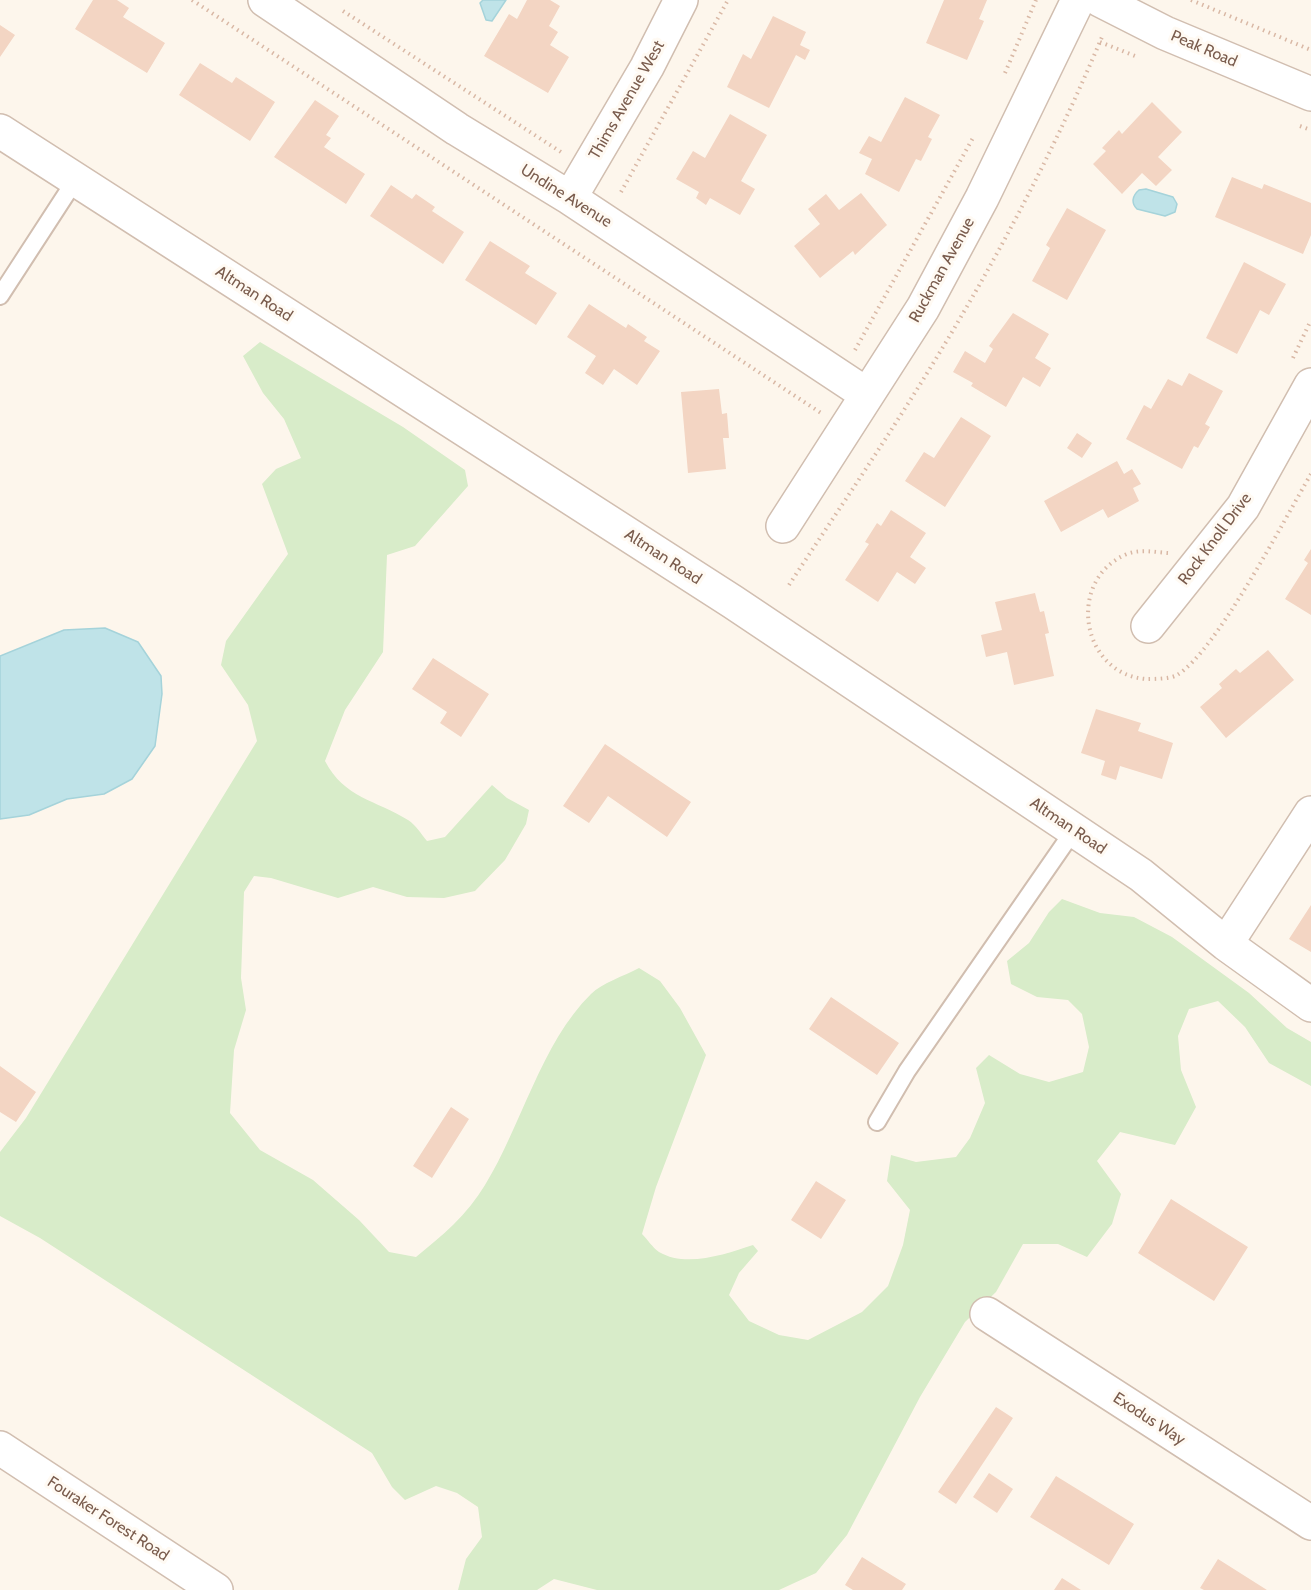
<!DOCTYPE html>
<html>
<head>
<meta charset="utf-8">
<style>
	body { margin:0 }
	canvas { display:block; background:#fdf6ec }
</style>
</head>
<body>
<canvas width="1311" height="1590"></canvas>
<script>
const ctx = document.querySelector('canvas').getContext('2d');
ctx.lineJoin = 'round';
function fill(path, color) { ctx.fillStyle = color; ctx.fill(path, 'evenodd'); }
function trace(path, color, width, dash) { ctx.strokeStyle = color; ctx.lineWidth = width; ctx.lineCap = dash ? 'butt' : 'round'; ctx.setLineDash(dash || []); ctx.stroke(path); }
function label(font, color, halo, rows, align = 'center') {
  ctx.font = font + ' Cabin,sans-serif'; ctx.lineWidth = 6; ctx.setLineDash([]); ctx.textBaseline = 'middle'; ctx.strokeStyle = halo; ctx.fillStyle = color; for (const [text, x, y, turn = 0] of rows) {
    ctx.save(); ctx.translate(x, y); ctx.rotate((+turn || 0) * Math.PI / 180); ctx.textAlign = isNaN(turn) ? turn : align; if (halo) ctx.strokeText(text, 0, 0); ctx.fillText(text, 0, 0); ctx.restore();
  }
}
fill(new Path2D(`
	M260 342 403 427 465 470 468 486 415 546 387 555 383 652 345 710 325 761C344 798 376 800 408 820 416 825 421 834 427 841L445 837 492 785 507 798 529 810 526 824 505 860 475 891 444 898 407 897 373 887 338 898 271 878 254 876 244 892 241 978 246 1010 234 1050 230 1113 260 1150 313 1180 359 1220 389 1252 416 1257C442 1236 467 1215 485 1185 521 1127 541 1043 591 994 602 983 624 976 639 968L660 981 680 1008 706 1055 656 1187 642 1234C647 1239 653 1248 659 1252 686 1268 726 1254 753 1245L758 1251 739 1273 729 1295 749 1321 779 1335 808 1340 862 1312 888 1286 903 1245 910 1210 887 1181 891 1155 916 1162 956 1157 970 1138 985 1103 976 1068 989 1055 1020 1074 1049 1082 1083 1072 1089 1047 1082 1014 1068 1000 1037 997 1011 984 1007 961 1029 943 1049 912 1062 899 1100 913 1134 917 1172 937 1249 993 1287 1028 1311 1042V1086L1269 1063 1245 1027 1218 1001 1189 1009 1178 1036 1181 1070 1196 1107 1175 1145 1120 1132 1097 1161 1121 1194 1112 1224 1087 1257 1058 1244H1023L996 1292 965 1322 920 1397 847 1535 816 1573 779 1590H597L554 1579 537 1590H458L466 1559 482 1537 478 1507 457 1493 436 1486 405 1500 392 1487 372 1453 40 1238 0 1216V1152L26 1118 257 741 248 705 221 665 226 641 288 554 262 484 276 469 301 458 284 419 263 393 243 356Z`), '#d8ecc9');
const water = new Path2D(`
	M483 0H506L492 21 486 20 480 3Z
	M1146 189 1173 197 1177 204 1175 212 1165 216 1137 209C1131 203 1132 196 1139 190Z
	M105 628 138 642 161 676 162 694 155 746 132 779 104 794 67 799 29 815 0 819V656L64 630Z`);
fill(water, '#bfe3e8');
trace(water, '#a5d3da', 1.5);
fill(new Path2D(`
	M93 0H117L129 8 123 17 165 43 147 73 75 29Z
	M527 0H550L560 6 549 26 558 32 550 45 569 57 548 93 484 56 509 14 517 19Z
	M944 0H987L979 19 984 21 967 60 926 43Z
	M773 16 806 32 800 45 810 50 805 60 796 55 769 108 727 87 743 54 751 59Z
	M0 25 15 35 0 57Z
	M200 63 232 83 236 77 275 102 250 141 179 95Z
	M905 97 940 115 928 137 932 139 921 161 916 159 899 192 865 174 872 159 859 153 869 136 881 142Z
	M315 100 339 116 326 135 331 138 324 147 365 174 346 204 274 157Z
	M1152 102 1182 132 1158 157 1172 170 1156 186 1142 173 1122 194 1093 164 1106 151 1102 148 1119 130 1122 134Z
	M730 114 767 135 741 181 755 189 740 215 710 198 706 205 696 198 699 192 676 179 693 151 705 158Z
	M1232 177 1262 189 1264 184 1311 203V235L1303 254 1215 217Z
	M391 185 412 199 416 194 435 207 432 211 464 232 443 264 370 216Z
	M861 193 887 225 855 255 853 251 820 278 794 246 820 224 808 209 826 194 839 210Z
	M1067 208 1106 230 1067 300 1032 281 1050 248 1046 245Z
	M490 241 530 266 525 273 557 293 536 325 465 280Z
	M1244 262 1286 284 1269 315 1260 310 1237 354 1206 338Z
	M589 304 626 328 628 324 647 337 644 341 660 351 637 385 614 369 603 385 585 373 596 356 567 337Z
	M1013 313 1049 334 1035 358 1051 368 1040 387 1023 377 1006 407 971 386 973 383 953 372 965 351 985 363 993 349 989 346Z
	M1189 373 1223 391 1205 424 1210 427 1198 448 1194 446 1182 469 1126 439 1144 405 1151 409 1168 379 1182 386Z
	M719 389 722 414 727 413 729 438H723L726 469 688 473 681 392Z
	M961 417 991 436 945 507 905 481 924 452 934 458Z
	M1077 433 1092 443 1082 458 1067 448Z
	M1117 461 1124 474 1132 469 1141 484 1133 488 1139 501 1108 518 1103 509 1061 532 1044 501Z
	M891 510 926 533 910 557 926 568 915 584 897 572 878 602 845 580 869 544 865 542 877 523 881 526Z
	M1311 549V615L1285 599 1308 563 1304 560Z
	M1035 593 1040 612 1044 611 1049 633 1045 634 1054 676 1014 685 1007 652 986 657 981 635 1002 630 995 602Z
	M1268 650 1294 680 1226 738 1200 707 1222 688 1219 684 1236 669 1240 673Z
	M433 658 489 694 461 737 440 723 447 712 412 689Z
	M1096 709 1141 723 1138 731 1173 743 1162 779 1120 766 1116 780 1101 775 1105 761 1081 753Z
	M605 744 691 802 667 837 608 796 589 823 563 806Z
	M1311 905V952L1289 939Z
	M831 997 899 1043 877 1075 809 1029Z
	M0 1066 36 1092 16 1122 0 1112Z
	M451 1107 469 1119 432 1178 413 1166Z
	M816 1181 846 1200 821 1239 791 1220Z
	M1171 1199 1248 1247 1214 1301 1138 1253Z
	M996 1407 1013 1418 956 1504 938 1492Z
	M989 1473 1013 1489 997 1513 973 1497Z
	M1056 1476 1134 1524 1109 1565 1030 1517Z
	M862 1557 906 1584 902 1590H853L845 1585Z
	M1218 1559 1267 1590H1204L1200 1588Z
	M1062 1578 1081 1590H1054Z`), '#f3d5c3');
const service = new Path2D(`
	M0 296 76 179
	M877 1122 907 1071 1074 830`);
const minor = new Path2D(`
	M265 0 457 129 570 198 866 394
	M1100 0 1165 33 1311 94
	M0 131 733 602 1141 875 1226 944 1311 1005
	M570 198 647 67 681 0
	M783 526 923 308 982 198 1078 0
	M1148 626 1243 507 1311 385
	M1226 944 1311 813
	M987 1314 1311 1523
	M0 1448 216 1590`);
trace(service, '#d1beb0', 20);
trace(minor, '#d1beb0', 36);
trace(new Path2D(`
	M192 0 821 413
	M1191 0 1311 50
	M343 11 561 152
	M1100 42 1135 56
	M1005 73 1036 0
	M1300 126 1311 130
	M621 192 728 0
	M855 350 974 136
	M1293 358 1311 320
	M1168 553C1154 552 1140 549 1127 554 1066 579 1080 674 1146 679 1155 679 1170 679 1177 675 1216 652 1285 518 1311 474
	M789 585C829 524 870 464 909 402 982 287 1049 163 1102 37`), '#d9b8a5', 4, [1.5, 4.5]);
trace(service, '#fff', 16);
trace(minor, '#fff', 33);
label('16px', '#7a5c4d', '#fffaf3', [
	["Peak Road",1204,49,23],
	["Thims Avenue West",627,100,-60],
	["Undine Avenue",566,196,32],
	["Ruckman Avenue",942,270,-61],
	["Altman Road",254,294,33],
	["Rock Knoll Drive",1215,539,-53],
	["Altman Road",663,557,33],
	["Altman Road",1068,826,34],
	["Exodus Way",1149,1419,33],
	["Fouraker Forest Road",108,1519,33]
]);
</script>
</body>
</html>
